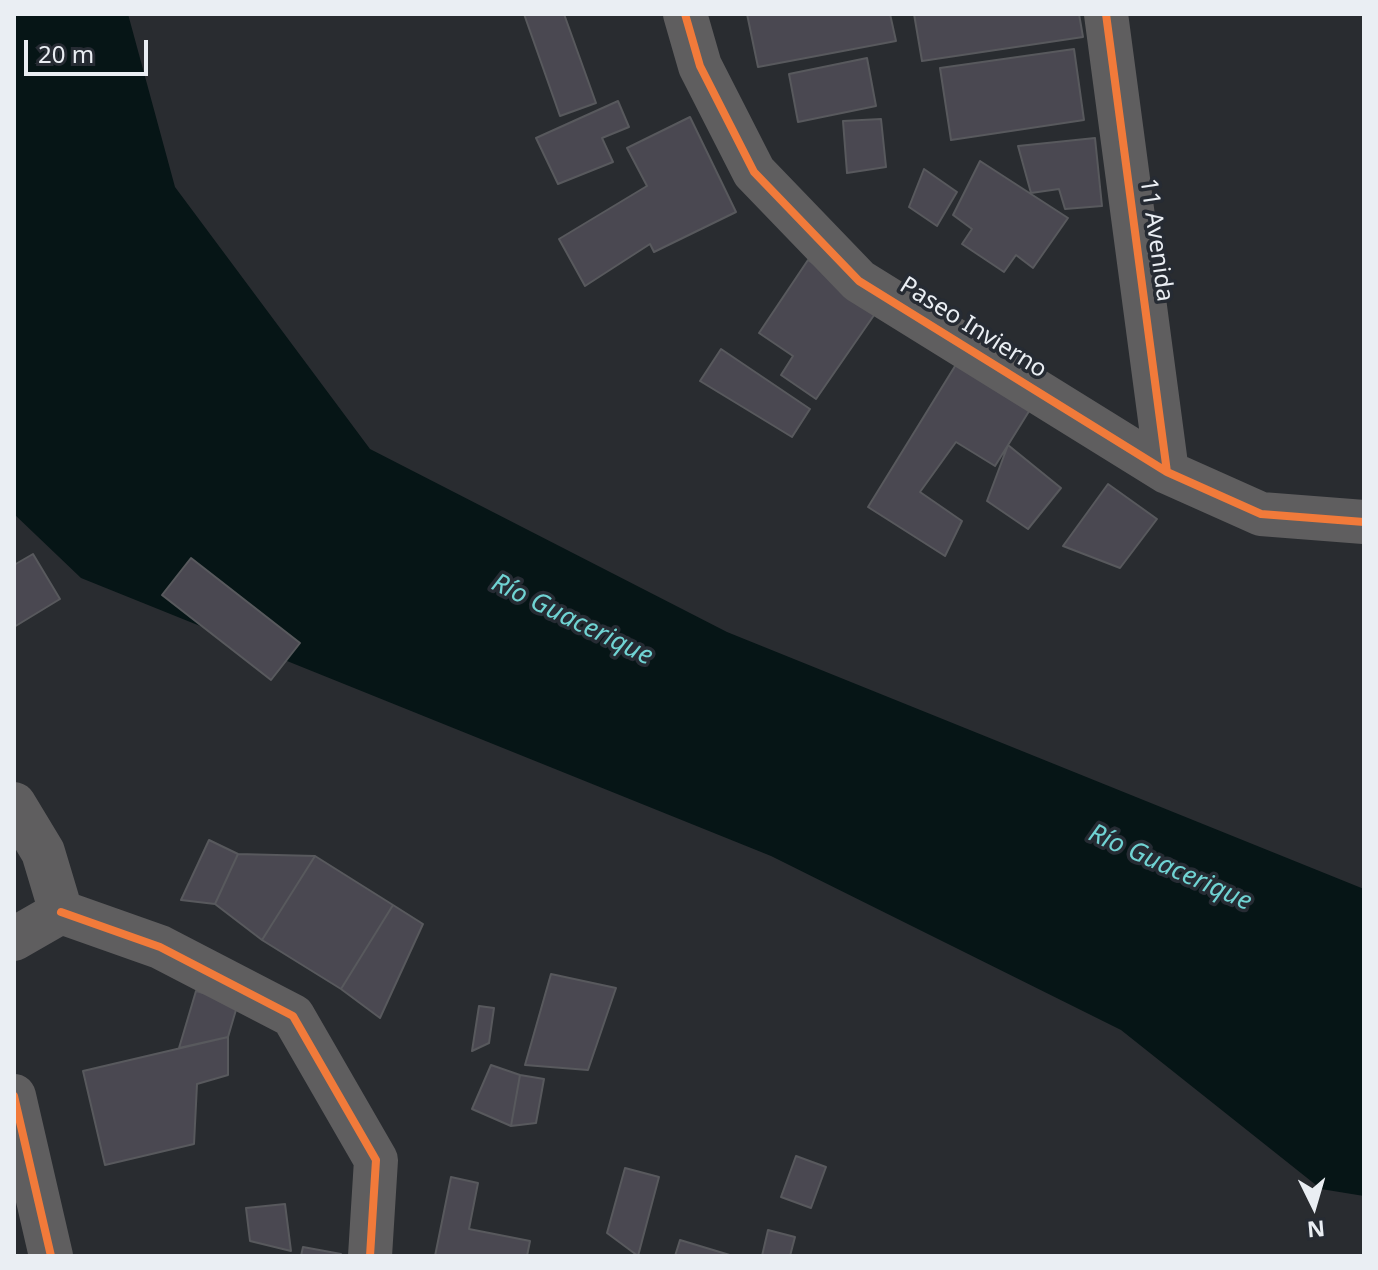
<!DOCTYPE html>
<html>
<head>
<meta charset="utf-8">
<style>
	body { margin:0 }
	#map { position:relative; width:1378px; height:1270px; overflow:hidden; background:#292c30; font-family:"Noto Sans",sans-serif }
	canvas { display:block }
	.frame { position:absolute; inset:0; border:16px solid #eaeef3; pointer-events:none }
	.north { position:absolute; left:1274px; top:1166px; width:80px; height:80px; -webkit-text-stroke:6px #262b33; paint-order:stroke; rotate:175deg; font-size:22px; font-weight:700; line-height:32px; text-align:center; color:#eaeef3 }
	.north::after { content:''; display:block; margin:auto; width:28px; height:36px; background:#eaeef3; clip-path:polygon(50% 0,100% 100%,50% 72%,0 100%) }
	.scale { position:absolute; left:24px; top:40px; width:124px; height:36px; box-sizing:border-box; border:4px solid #eaeef3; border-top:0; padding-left:10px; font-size:24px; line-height:28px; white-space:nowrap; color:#eaeef3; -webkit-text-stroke:6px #262b33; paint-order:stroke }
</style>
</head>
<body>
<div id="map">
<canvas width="1378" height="1270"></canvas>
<div class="frame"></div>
<div class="north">N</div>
<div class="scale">20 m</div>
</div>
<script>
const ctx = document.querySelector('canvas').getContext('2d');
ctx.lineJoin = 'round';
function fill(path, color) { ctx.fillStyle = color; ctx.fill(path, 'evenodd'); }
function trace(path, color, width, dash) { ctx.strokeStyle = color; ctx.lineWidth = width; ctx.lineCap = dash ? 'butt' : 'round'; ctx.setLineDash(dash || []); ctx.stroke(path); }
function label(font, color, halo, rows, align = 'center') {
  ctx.font = font + ' "Noto Sans",sans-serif'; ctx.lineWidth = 7; ctx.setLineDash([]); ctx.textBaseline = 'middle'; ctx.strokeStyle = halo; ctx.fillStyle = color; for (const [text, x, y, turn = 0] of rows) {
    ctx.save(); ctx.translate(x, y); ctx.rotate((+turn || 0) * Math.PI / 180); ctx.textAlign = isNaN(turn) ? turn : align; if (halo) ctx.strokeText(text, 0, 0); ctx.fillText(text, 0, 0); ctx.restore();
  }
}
fill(new Path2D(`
	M14 14H128L175 187 370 449 727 632 1364 889V1196L1321 1189 1121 1030 771 856 81 578 14 514Z`), '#061516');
const building = new Path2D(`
	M524 14H564L596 103 560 116Z
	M747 14H890L896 41 758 67Z
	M914 14H1079L1083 37 922 61Z
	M1074 49 1084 120 951 140 940 68Z
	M867 58 876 106 798 122 789 74Z
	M618 101 629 127 602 138 613 162 558 184 536 138Z
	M690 117 736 212 654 252 650 244 585 286 559 239 647 186 627 148Z
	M881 119 886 167 847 173 843 121Z
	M1095 138 1102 206 1065 209 1059 189 1031 193 1018 146Z
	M980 161 1068 218 1033 268 1016 255 1004 272 962 244 972 229 953 215Z
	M924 169 957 192 937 226 909 207Z
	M808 260 879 308 816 399 781 375 793 356 759 333Z
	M721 349 810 409 792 437 700 381Z
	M960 358 1036 400 995 466 956 442 920 492 962 521 945 556 868 507Z
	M1008 445 1061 488 1028 529 987 501Z
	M1108 484 1157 519 1120 568 1063 546Z
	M33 554 60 599 14 627V565Z
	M191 558 300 643 271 680 162 595Z
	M209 840 238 854 215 904 181 900Z
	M238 854 315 856 262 940 215 904Z
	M315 856 393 905 341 989 262 940Z
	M393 905 423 924 380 1018 341 989Z
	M551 974 616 988 588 1070 525 1065Z
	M196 991 238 1003 228 1037 179 1048Z
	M479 1006 494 1008 489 1043 472 1051Z
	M228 1037V1075L197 1084 194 1144 105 1165 83 1071Z
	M491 1065 520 1075 511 1126 472 1109Z
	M520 1075 544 1079 536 1123 511 1126Z
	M796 1156 826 1167 811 1208 781 1197Z
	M625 1168 659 1177 638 1256 607 1233Z
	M451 1177 478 1183 469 1229 530 1241 527 1256H435Z
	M285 1204 291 1251 250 1241 246 1208Z
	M768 1230 795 1237 790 1256H762Z
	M680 1240 733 1256H675Z
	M303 1247 341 1254V1256H301Z`);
fill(building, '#4a4851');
trace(building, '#58595d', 2);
trace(new Path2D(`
	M685 14 700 66 754 172 859 281 1167 472 1261 514 1364 522
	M1106 14 1167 472
	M14 804 43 852 61 912
	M61 912 160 947 293 1016 376 1160 370 1256
	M14 939 61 912
	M14 1096 51 1256`), '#5f5e5f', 44);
trace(new Path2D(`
	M685 14 700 66 754 172 859 281 1167 472 1261 514 1364 522
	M1106 14 1167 472
	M61 912 160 947 293 1016 376 1160 370 1256
	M14 1096 51 1256`), '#f17a3a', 8);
label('24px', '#eaeef3', '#262b33', [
	["11 Avenida",1156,240,82],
	["Paseo Invierno",973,328,32]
]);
label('italic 26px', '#70d3d3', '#262b33', [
	["Río Guacerique",572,620,26],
	["Río Guacerique",1170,868,24]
]);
</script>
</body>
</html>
